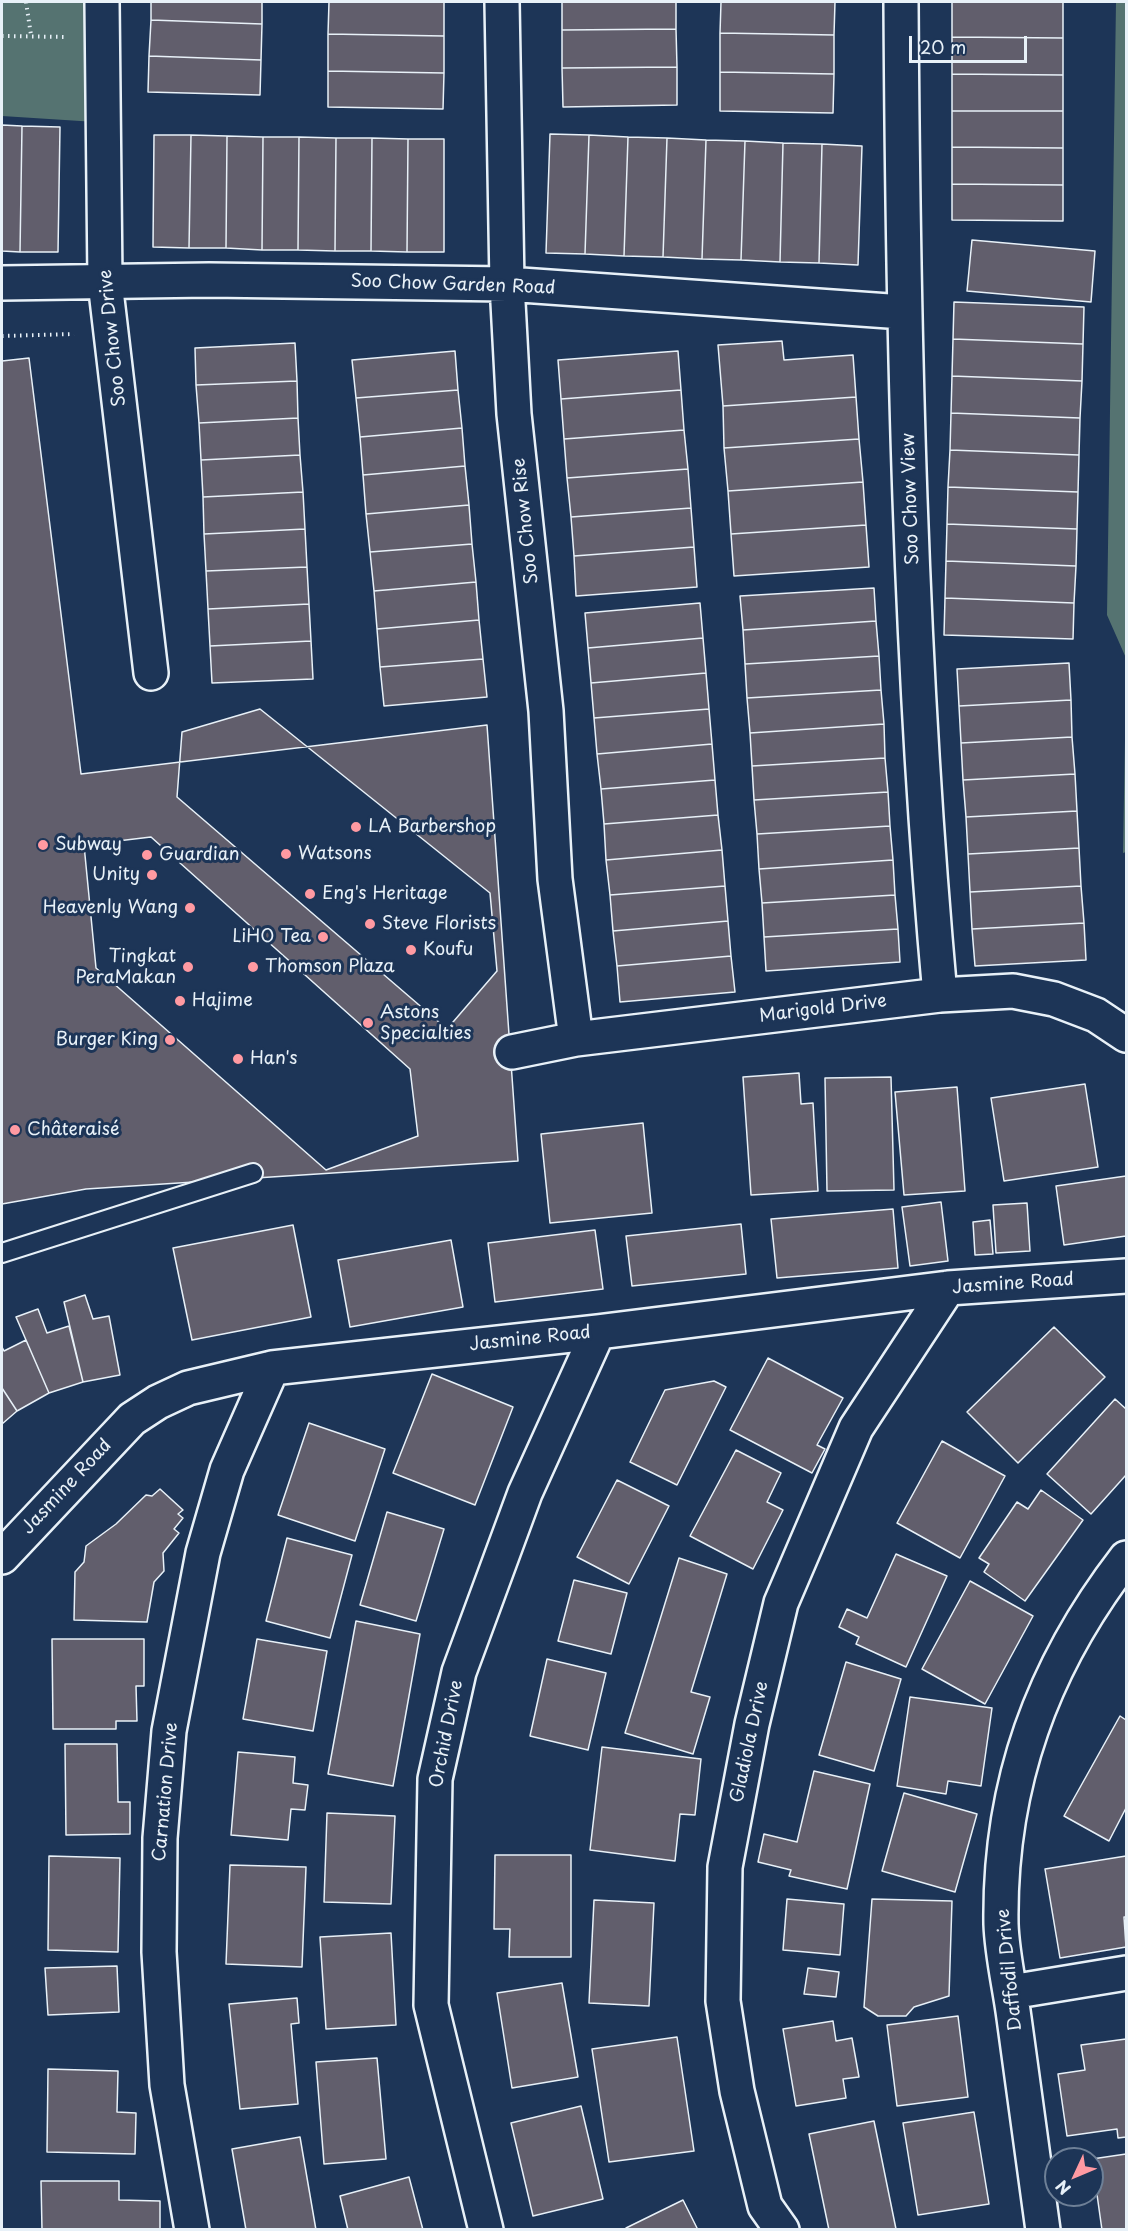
<!DOCTYPE html>
<html>
<head>
<meta charset="utf-8">
<style>
	body { margin:0 }
	#map { position:relative; width:1128px; height:2231px; overflow:hidden; background:#1d3557; font-family:"Playpen Sans",sans-serif }
	canvas { display:block }
	.frame { position:absolute; inset:0; border:3px solid #e8f1f8; pointer-events:none }
	.north { position:absolute; left:1044px; top:2147px; width:60px; height:60px; box-sizing:border-box; background:#1d3557; border:2px solid #6e8097; border-radius:50%; rotate:226deg; font-size:16px; font-weight:700; line-height:24px; text-align:center; color:#e8f1f8 }
	.north::after { content:''; display:block; margin:auto; width:21px; height:27px; background:#ff9aa2; clip-path:polygon(50% 0,100% 100%,50% 72%,0 100%) }
	.scale { position:absolute; left:909px; top:36px; width:118px; height:27px; box-sizing:border-box; border:3px solid #e8f1f8; border-top:0; padding-left:8px; font-size:18px; line-height:21px; white-space:nowrap; color:#e8f1f8; -webkit-text-stroke:4px #1d3557; paint-order:stroke }
</style>
</head>
<body>
<div id="map">
<canvas width="1128" height="2231"></canvas>
<div class="frame"></div>
<div class="north">N</div>
<div class="scale">20 m</div>
</div>
<script>
const ctx = document.querySelector('canvas').getContext('2d');
ctx.lineJoin = 'round';
function fill(path, color) { ctx.fillStyle = color; ctx.fill(path, 'evenodd'); }
function trace(path, color, width, dash) { ctx.strokeStyle = color; ctx.lineWidth = width; ctx.lineCap = dash ? 'butt' : 'round'; ctx.setLineDash(dash || []); ctx.stroke(path); }
function label(font, color, halo, rows, align = 'center') {
  ctx.font = font + ' "Playpen Sans",sans-serif'; ctx.lineWidth = 6; ctx.setLineDash([]); ctx.textBaseline = 'middle'; ctx.strokeStyle = halo; ctx.fillStyle = color; for (const [text, x, y, turn = 0] of rows) {
    ctx.save(); ctx.translate(x, y); ctx.rotate((+turn || 0) * Math.PI / 180); ctx.textAlign = isNaN(turn) ? turn : align; if (halo) ctx.strokeText(text, 0, 0); ctx.fillText(text, 0, 0); ctx.restore();
  }
}
fill(new Path2D(`
	M2 2H96V122L2 116Z
	M1116 2H1126V658L1107 615Z
	M1126 682V852L1123 853Z`), '#557371');
const building = new Path2D(`
	M151 2H262V24L151 20Z
	M329 2H444V36L328 34Z
	M562 2H676V29L562 30Z
	M721 2H835L834 35 720 33Z
	M952 2H1063V38L952 37Z
	M151 20 262 24 261 60 149 56Z
	M676 29 677 67 562 68V30Z
	M720 33 834 35V74L720 72Z
	M328 34 444 36V73L328 71Z
	M952 37 1063 38V75L952 74Z
	M149 56 261 60 260 95 148 92Z
	M677 67V105L563 107 562 68Z
	M328 71 444 73 443 109 328 107Z
	M720 72 834 74 833 113 720 111Z
	M952 74 1063 75V111H952Z
	M952 111H1063V148L952 147Z
	M2 125 22 126 20 252 2 251Z
	M22 126 60 127 58 252H20Z
	M550 134 589 135 585 254 546 253Z
	M154 135H191L189 248 153 247Z
	M191 135 227 136 226 248H189Z
	M589 135 628 137 624 256 585 254Z
	M227 136 263 137 262 250 226 248Z
	M263 137H299L298 250H262Z
	M299 137 336 138 335 251 298 250Z
	M628 137 667 138 663 257 624 256Z
	M336 138H372L371 251H335Z
	M372 138 408 139 407 252 371 251Z
	M667 138 706 140 702 259 663 257Z
	M408 139H444V252H407Z
	M706 140 745 141 741 260 702 259Z
	M745 141 783 143 780 262 741 260Z
	M783 143 822 144 819 263 780 262Z
	M822 144 862 146 858 265 819 263Z
	M952 147 1063 148V185L952 184Z
	M952 184 1063 185V221L952 220Z
	M972 240 1095 251 1091 302 967 291Z
	M954 302 1084 307 1083 344 953 339Z
	M953 339 1083 344 1082 381 952 376Z
	M782 341 784 360 853 355 856 397 723 406 718 345Z
	M295 343 297 381 196 385 195 348Z
	M455 351 458 390 356 398 352 360Z
	M678 351 681 390 561 399 558 360Z
	M29 358 81 774 487 725 518 1161 86 1189 2 1204V361Z
	M952 376 1082 381 1080 418 951 413Z
	M297 381 298 418 199 423 196 385Z
	M458 390 462 428 360 437 356 398Z
	M681 390 684 430 564 439 561 399Z
	M856 397 859 439 724 448 723 406Z
	M951 413 1080 418 1079 455 950 450Z
	M298 418 300 455 201 460 199 423Z
	M462 428 465 466 363 475 360 437Z
	M684 430 688 469 567 478 564 439Z
	M859 439 863 482 728 491 724 448Z
	M950 450 1079 455 1078 492 948 487Z
	M300 455 303 492 203 497 201 460Z
	M465 466 469 505 366 514 363 475Z
	M688 469 691 508 571 517 567 478Z
	M863 482 866 525 731 534 728 491Z
	M948 487 1078 492 1077 529 947 524Z
	M303 492 305 529 204 534 203 497Z
	M469 505 472 544 370 552 366 514Z
	M691 508 694 547 574 556 571 517Z
	M947 524 1077 529 1076 566 946 561Z
	M866 525 869 567 734 576 731 534Z
	M305 529 307 567 206 571 204 534Z
	M472 544 476 582 374 591 370 552Z
	M694 547 697 587 576 596 574 556Z
	M946 561 1076 566 1074 603 945 598Z
	M307 567 309 604 208 609 206 571Z
	M476 582 479 620 377 629 374 591Z
	M874 588 876 621 743 630 740 596Z
	M945 598 1074 603 1073 639 944 635Z
	M700 603 703 638 588 648 585 613Z
	M309 604 311 641 210 646 208 609Z
	M479 620 483 659 380 667 377 629Z
	M876 621 879 656 745 664 743 630Z
	M703 638 706 673 591 683 588 648Z
	M311 641 313 679 212 683 210 646Z
	M879 656 881 690 747 698 745 664Z
	M483 659 487 697 384 706 380 667Z
	M1069 663 1071 700 959 706 957 669Z
	M706 673 709 709 594 718 591 683Z
	M881 690 884 724 750 733 747 698Z
	M1071 700 1072 737 961 743 959 706Z
	M260 709 490 893 497 971 447 1029 177 797 182 732Z
	M709 709 712 744 597 754 594 718Z
	M884 724 885 758 752 766 750 733Z
	M1072 737 1075 774 963 780 961 743Z
	M712 744 715 780 601 789 597 754Z
	M885 758 888 792 754 800 752 766Z
	M1075 774 1077 811 966 817 963 780Z
	M715 780 718 815 604 824 601 789Z
	M888 792 890 826 757 834 754 800Z
	M1077 811 1079 848 968 854 966 817Z
	M718 815 722 850 606 860 604 824Z
	M890 826 893 860 759 869 757 834Z
	M151 837 410 1069 418 1136 326 1170 96 968 84 845Z
	M1079 848 1081 886 970 892 968 854Z
	M722 850 725 886 610 895 606 860Z
	M893 860 895 895 762 903 759 869Z
	M725 886 728 921 613 931 610 895Z
	M1081 886 1084 923 972 929 970 892Z
	M895 895 898 929 764 937 762 903Z
	M728 921 731 956 617 966 613 931Z
	M1084 923 1086 960 975 966 972 929Z
	M898 929 900 962 766 971 764 937Z
	M731 956 735 992 620 1002 617 966Z
	M799 1073 801 1104 813 1103 818 1191 751 1195 743 1077Z
	M891 1077 894 1190 827 1191 825 1078Z
	M1085 1084 1098 1167 1004 1181 991 1098Z
	M957 1087 965 1191 904 1195 895 1092Z
	M643 1123 652 1213 550 1223 541 1134Z
	M1126 1176V1236L1064 1245 1056 1186Z
	M941 1202 948 1261 910 1266 902 1207Z
	M1027 1203 1030 1251 996 1253 993 1205Z
	M893 1209 898 1268 777 1278 771 1219Z
	M990 1220 993 1254 975 1255 973 1222Z
	M741 1224 746 1274 632 1286 626 1236Z
	M293 1225 311 1317 192 1340 173 1248Z
	M595 1230 603 1289 495 1302 488 1243Z
	M451 1240 463 1307 350 1327 338 1260Z
	M85 1295 93 1319 109 1316 120 1375 83 1382 64 1302Z
	M38 1309 47 1333 69 1326 83 1382 49 1393 16 1317Z
	M1054 1327 1105 1377 1018 1463 967 1412Z
	M26 1340 49 1393 17 1411 2 1388V1347L4 1351Z
	M768 1358 843 1398 817 1445 825 1449 812 1473 730 1430Z
	M432 1374 513 1407 475 1505 393 1473Z
	M714 1381 726 1387 677 1485 630 1462 665 1390Z
	M2 1388 17 1411 2 1424Z
	M1115 1399 1126 1409V1475L1091 1514 1047 1474Z
	M309 1423 385 1449 355 1541 278 1515Z
	M942 1441 1005 1476 960 1558 897 1523Z
	M736 1450 781 1473 767 1502 783 1510 753 1569 690 1536Z
	M617 1480 669 1506 629 1584 577 1557Z
	M160 1489 183 1510 178 1514 183 1518 174 1529 179 1533 163 1553 164 1571 154 1582 147 1622 74 1620 75 1572 84 1562 86 1546 116 1524 146 1495 152 1496Z
	M1041 1490 1083 1520 1025 1601 984 1572 989 1564 979 1558 1017 1502 1028 1509Z
	M387 1512 444 1529 416 1621 360 1605Z
	M287 1538 352 1555 330 1638 266 1621Z
	M896 1554 947 1576 906 1667 856 1644 859 1637 839 1627 847 1609 867 1618Z
	M679 1558 727 1574 691 1692 710 1697 693 1754 625 1733Z
	M574 1580 627 1593 611 1654 558 1641Z
	M970 1581 1033 1616 985 1704 922 1669Z
	M356 1621 420 1634 393 1786 328 1774Z
	M52 1639H144V1686H136L137 1721H116V1729H53Z
	M257 1639 327 1651 313 1731 243 1719Z
	M547 1659 606 1673 588 1750 530 1736Z
	M846 1662 901 1679 874 1771 819 1755Z
	M910 1697 992 1708 981 1786 948 1781 946 1794 897 1786Z
	M1120 1716 1126 1720V1808L1109 1841 1064 1816Z
	M65 1744H117L118 1802H130V1834L66 1835Z
	M602 1747 701 1759 695 1815 680 1814 675 1861 590 1850Z
	M238 1752 295 1757 293 1783 308 1785 305 1810 291 1809 288 1840 231 1835Z
	M814 1771 870 1784 847 1889 789 1876 791 1870 758 1862 764 1834 797 1842Z
	M904 1793 977 1814 955 1892 882 1871Z
	M327 1813 395 1816 391 1904 324 1902Z
	M495 1855H571V1957H509L510 1929H494Z
	M49 1856 120 1858 118 1952 48 1950Z
	M1126 1856V1917H1124L1126 1947 1060 1958 1045 1869Z
	M230 1865 306 1867 302 1967 226 1964Z
	M787 1899 844 1904 840 1955 783 1950Z
	M872 1899 952 1901 949 1996 914 2007 906 2016H878L864 2007Z
	M594 1900 654 1903 649 2006 589 2003Z
	M391 1933 396 2025 326 2029 320 1937Z
	M117 1966 119 2012 48 2015 45 1968Z
	M808 1968 839 1972 836 1997 804 1994Z
	M562 1983 578 2077 512 2088 497 1993Z
	M297 1998 299 2023 291 2024 298 2104 240 2109 229 2004Z
	M958 2016 968 2097 897 2106 887 2025Z
	M833 2021 836 2041 852 2038 859 2077 843 2079 846 2098 796 2106 783 2029Z
	M677 2037 694 2151 609 2162 592 2049Z
	M1126 2039V2137L1118 2138 1117 2129 1067 2136 1058 2074 1085 2070 1081 2045Z
	M377 2058 386 2159 324 2164 316 2062Z
	M48 2069 118 2071 117 2112 136 2113 135 2154 47 2152Z
	M581 2106 603 2199 533 2216 511 2123Z
	M974 2112 989 2204 918 2215 903 2123Z
	M874 2121 896 2229 829 2230 809 2134Z
	M300 2137 316 2230H246L232 2149Z
	M1126 2154V2230H1102L1092 2159Z
	M409 2177 423 2230H348L340 2196Z
	M41 2181H119V2200L160 2201V2230H42Z
	M683 2200 698 2230H627L626 2228Z`);
fill(building, '#615e6c');
trace(building, '#e8f1f8', 1.5);
const service = new Path2D(`
	M2 1253 253 1173`);
const minor = new Path2D(`
	M102 2 105 282 151 673
	M502 2 507 284 514 414 546 711 555 879 576 1039
	M901 2C903 333 910 665 940 995
	M2 283 209 280 507 284 903 312
	M512 1052 576 1039 940 995 1013 991 1054 999 1096 1015 1126 1035
	M2 1557 132 1419 158 1402 188 1388 272 1368 598 1332 948 1288 1126 1276
	M1011 1992 1126 1973
	M192 2230 167 2085 159 1952 160 1838 169 1731 203 1553 227 1470 272 1368
	M486 2230 431 2005 435 1779 459 1672 525 1493 598 1332
	M782 2230 765 2206 737 2091 723 2001 725 1867 752 1724 781 1603 856 1428 948 1288
	M1043 2230C1033 2159 1024 2089 1014 2018 1010 1987 1002 1955 1001 1924 999 1785 1042 1667 1126 1558`);
trace(service, '#e8f1f8', 22);
trace(minor, '#e8f1f8', 38);
trace(new Path2D(`
	M26 2 31 35
	M2 36 67 37
	M2 336 74 334`), '#e8f1f8', 4, [1.5, 4.5]);
trace(service, '#1d3557', 18);
trace(minor, '#1d3557', 33);
for (const [x, y, r, color] of [
	[356,827,6,"#ff9aa2"],
	[43,845,6,"#ff9aa2"],
	[286,854,6,"#ff9aa2"],
	[147,855,6,"#ff9aa2"],
	[152,875,6,"#ff9aa2"],
	[310,894,6,"#ff9aa2"],
	[190,908,6,"#ff9aa2"],
	[370,924,6,"#ff9aa2"],
	[323,937,6,"#ff9aa2"],
	[411,950,6,"#ff9aa2"],
	[188,967,6,"#ff9aa2"],
	[253,967,6,"#ff9aa2"],
	[180,1001,6,"#ff9aa2"],
	[368,1023,6,"#ff9aa2"],
	[170,1040,6,"#ff9aa2"],
	[238,1059,6,"#ff9aa2"],
	[15,1130,6,"#ff9aa2"]
]) { const dot = new Path2D(); dot.arc(x, y, r, 0, 2 * Math.PI); ctx.fillStyle = color; ctx.fill(dot); trace(dot, '#1d3557', 2); }
label('18px', '#e8f1f8', '#1d3557', [
	["Soo Chow Garden Road",453,285,2],
	["Soo Chow Drive",113,338,-96],
	["Soo Chow View",911,499,-92],
	["Soo Chow Rise",526,521,-96],
	["Marigold Drive",823,1009,-7],
	["Jasmine Road",1013,1284,-4],
	["Jasmine Road",530,1339,-6],
	["Jasmine Road",67,1487,-47],
	["Orchid Drive",447,1734,-79],
	["Gladiola Drive",750,1742,-78],
	["Carnation Drive",166,1792,-85],
	["Daffodil Drive",1010,1970,-96]
]);
label('18px', '#e8f1f8', '#1d3557', [
	["LA Barbershop",368,827],
	["Subway",55,845],
	["Watsons",298,854],
	["Guardian",159,855],
	["Unity",140,875,"right"],
	["Eng's Heritage",322,894],
	["Heavenly Wang",178,908,"right"],
	["Steve Florists",382,924],
	["LiHO Tea",311,937,"right"],
	["Koufu",423,950],
	["Tingkat",176,957,"right"],
	["PeraMakan",176,978,"right"],
	["Thomson Plaza",265,967],
	["Hajime",192,1001],
	["Astons",380,1013],
	["Specialties",380,1034],
	["Burger King",158,1040,"right"],
	["Han's",250,1059],
	["Châteraisé",27,1130]
], 'left');
</script>
</body>
</html>
